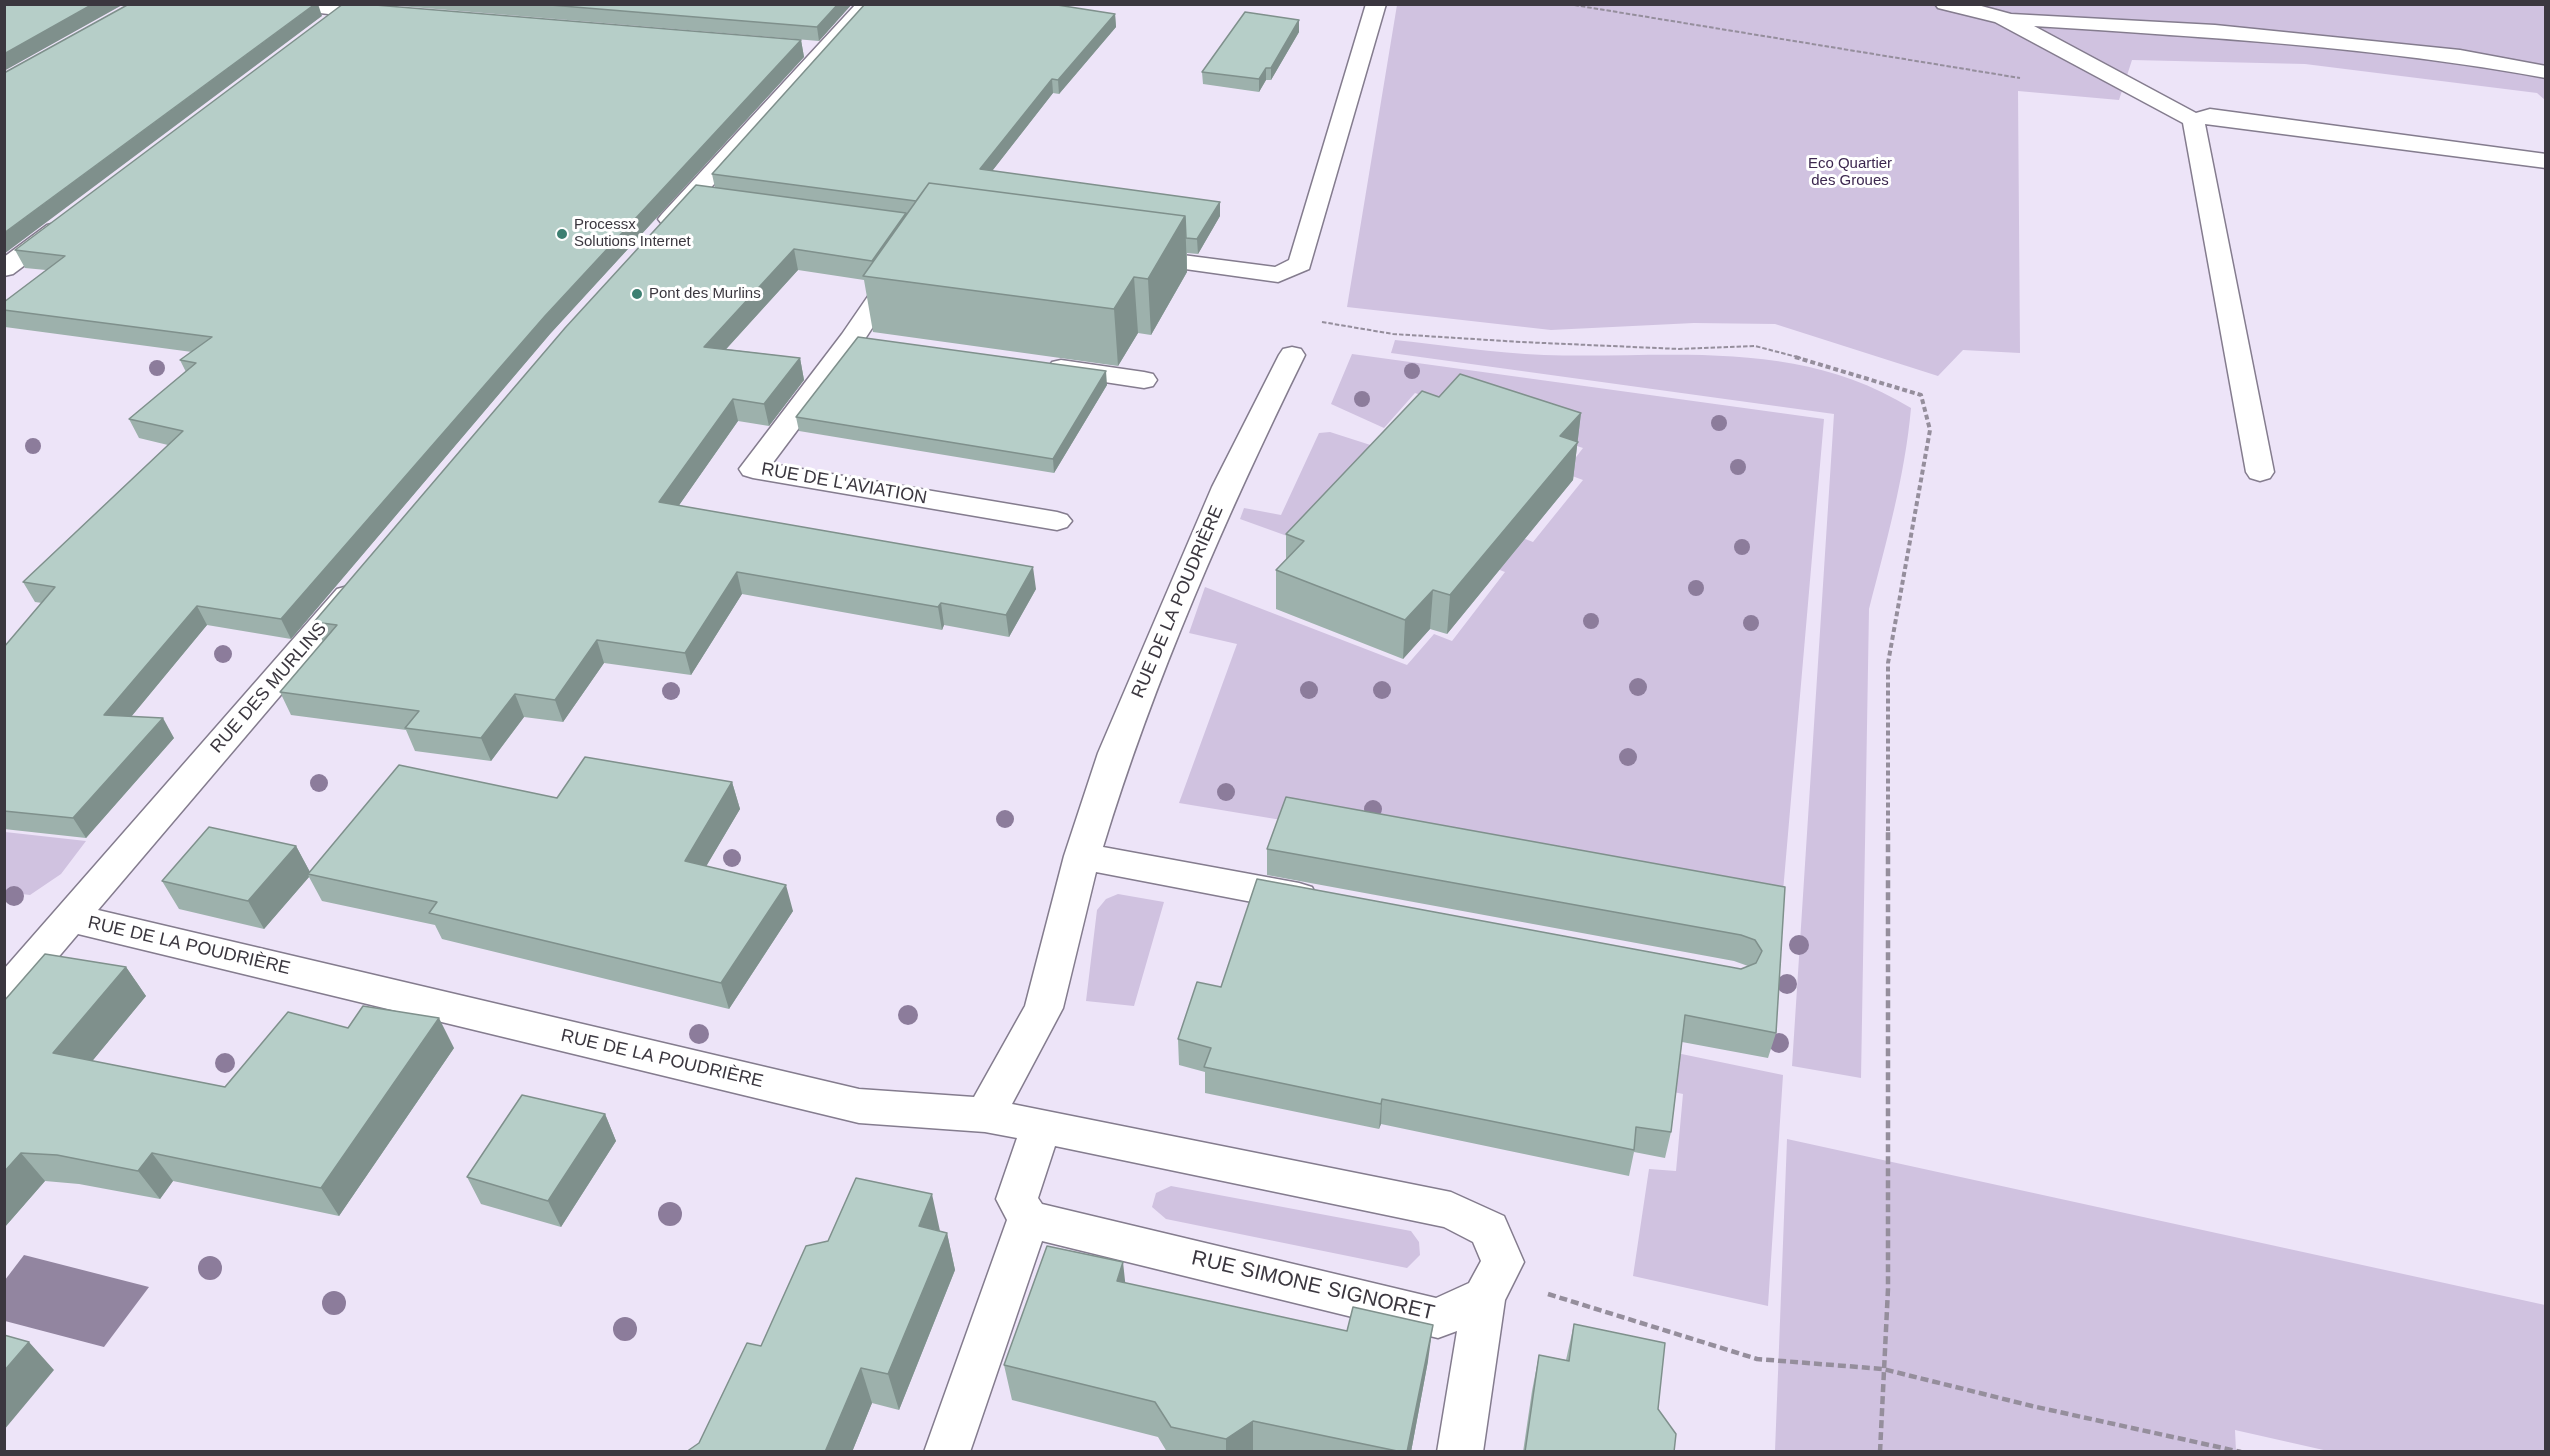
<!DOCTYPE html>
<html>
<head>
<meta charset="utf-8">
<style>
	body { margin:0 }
	#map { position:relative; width:2550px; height:1456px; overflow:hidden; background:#ede4f8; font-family:Arial,sans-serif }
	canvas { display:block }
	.frame { position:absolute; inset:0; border:6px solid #3b373f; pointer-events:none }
</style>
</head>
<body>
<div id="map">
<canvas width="2550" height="1456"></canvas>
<div class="frame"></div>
</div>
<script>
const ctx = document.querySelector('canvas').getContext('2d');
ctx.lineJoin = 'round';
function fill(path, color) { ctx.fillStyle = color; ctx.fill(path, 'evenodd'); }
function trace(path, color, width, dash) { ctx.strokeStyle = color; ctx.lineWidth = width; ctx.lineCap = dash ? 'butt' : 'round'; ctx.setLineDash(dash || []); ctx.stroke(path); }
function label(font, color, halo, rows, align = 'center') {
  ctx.font = font + ' Arial,sans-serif'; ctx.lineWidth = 6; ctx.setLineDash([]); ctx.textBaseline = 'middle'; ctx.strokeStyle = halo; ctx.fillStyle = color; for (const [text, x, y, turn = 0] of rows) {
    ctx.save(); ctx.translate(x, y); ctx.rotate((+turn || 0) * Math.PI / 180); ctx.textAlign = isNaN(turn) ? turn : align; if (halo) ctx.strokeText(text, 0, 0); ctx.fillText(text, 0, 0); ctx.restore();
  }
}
fill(new Path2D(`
	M1397 5H2545V100L2537 93 2305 64 2132 60 2119 100 2018 91 2020 353 1963 350 1938 376 1775 324 1694 323 1551 330 1347 307Z
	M1395 340C1444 345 1494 353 1544 355 1672 359 1795 337 1911 408 1905 476 1886 543 1869 609L1861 1078 1792 1066 1834 414 1391 353Z
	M1352 354 1824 419 1782 903 1179 803 1237 644 1189 633 1205 587 1407 665 1434 634 1452 641 1505 572 1479 562 1505 531 1533 542 1583 480 1564 473 1583 448 1415 393 1384 428 1331 404Z
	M1330 432 1386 450 1301 541 1240 519 1244 508 1281 515 1319 433Z
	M5 832 86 841 61 874 30 895 5 892Z
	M1118 894 1164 902 1134 1006 1086 1001 1097 910 1106 899Z
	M1638 1045 1783 1075 1768 1306 1633 1276 1649 1169 1676 1171 1683 1094 1631 1083Z
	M1787 1139 2545 1305V1451H2328L2235 1430 2236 1451H1775Z
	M1171 1186 1411 1231 1419 1242 1420 1255 1407 1268 1166 1219 1152 1207 1156 1193Z`), '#d0c2e0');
fill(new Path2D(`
	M24 1255 149 1287 104 1347 5 1321V1280Z`), '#9285a0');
const lane = new Path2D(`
	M1935 4H1974L2011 14 2215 25 2460 50 2546 66V78C2377 47 2205 37 2034 26L2196 113 2210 109 2546 154V168L2205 124 2274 472 2270 478 2260 481 2250 478 2246 472 2183 123 1995 22 1938 8Z`);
const street = new Path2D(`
	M284 4C318 4 354 1 387 10L390 14 387 18 380 20 294 10Z
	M856 4H877L678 224H662L658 219 662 214Z
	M1366 4H1386L1309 269 1278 282 1135 262 1132 257 1135 252 1144 250 1275 267 1289 260Z
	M56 223 65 225 68 230 65 235 13 274 4 276V257L47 225Z
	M895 268 904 270 907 275 861 345 772 464 1057 512 1067 515 1072 521 1067 527 1057 530 753 478 743 475 739 469 842 334 886 270Z
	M1292 347 1301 349 1305 355C1227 514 1155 677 1103 847L1299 883 1312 887 1317 897 1312 907 1299 911 1096 872 1063 1008 1012 1104 1451 1192 1504 1216 1524 1262 1505 1300 1483 1452H1437L1457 1331 1438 1338 1042 1241 970 1452H924L1007 1220 996 1199 1017 1138 985 1132 859 1123 78 934 17 1006 4 1010V969L337 589 348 586 359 589 363 596 359 603 98 910 859 1089 974 1097 1025 1006 1064 856 1098 753 1212 487 1279 355 1283 349ZM1055 1146 1444 1227 1473 1242 1481 1261 1469 1283 1436 1298 1042 1204 1038 1198Z
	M1061 360 1144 372 1153 374 1157 380 1153 386 1144 388 1052 374 1048 368 1052 362Z`);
trace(lane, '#847c8e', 3);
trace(street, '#847c8e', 3);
trace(new Path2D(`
	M1568 4 2020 78
	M1322 322 1393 334 1521 342 1679 349 1755 346 1801 358`), '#958e9c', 2, [4.5, 2]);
trace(new Path2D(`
	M1795 357 1921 395 1930 430 1888 663V831`), '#958e9c', 4, [5, 3]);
trace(new Path2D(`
	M1548 1294 1757 1359 1883 1369 2032 1406 2241 1452
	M1880 1452 1888 1289V830`), '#958e9c', 4.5, [8, 4]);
fill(lane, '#fff');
fill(street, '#fff');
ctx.fillStyle = '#8c7c9b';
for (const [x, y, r] of [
	[157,368,8],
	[1412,371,8],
	[1362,399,8],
	[1719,423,8],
	[33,446,8],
	[1738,467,8],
	[1742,547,8],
	[1696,588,8],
	[1591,621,8],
	[1751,623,8],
	[223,654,9],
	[1638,687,9],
	[1309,690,9],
	[1382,690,9],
	[671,691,9],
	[1628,757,9],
	[319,783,9],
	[1226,792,9],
	[1373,809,9],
	[1005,819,9],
	[732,858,9],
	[14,896,10],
	[1799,945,10],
	[1787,984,10],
	[908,1015,10],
	[699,1034,10],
	[1779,1043,10],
	[225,1063,10],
	[670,1214,12],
	[210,1268,12],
	[334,1303,12],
	[625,1329,12]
]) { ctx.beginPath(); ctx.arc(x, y, r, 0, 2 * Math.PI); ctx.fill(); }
fill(new Path2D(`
	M376 4H852L819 41Z
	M1115 14 1116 27 1059 94 1053 93 992 171 1220 216 1198 254 1187 253V272L1151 335 1138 333 1118 366 873 332 864 280 798 270 726 349 800 358 804 380 769 426 738 421 679 505 1036 589 1009 637 944 625 942 630 742 594 691 675 604 663 563 722 524 717 491 761 415 751 406 730 291 715 280 692 323 642 314 622 715 188 712 174Z
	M1299 20V32L1271 80H1266L1259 92 1203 84 1202 72Z
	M801 40 804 57 550 334 291 639 207 625 131 717 174 738 86 838 4 829V647L42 603 35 602 23 582 168 445 139 438 129 419 186 372 180 360 192 352 5 327 4 302 46 270 25 268 15 250Z
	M1107 385 1054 473 799 431 796 417Z
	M1439 397 1581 413 1573 480 1447 634 1430 629 1403 659 1276 609V570L1286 560V534Z
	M732 782 740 809 706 866 793 911 729 1009 442 939 435 925 322 901 309 877 264 929 179 909 162 881 296 846 310 872 557 798Z
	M1267 849 1785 887 1776 1033 1768 1058 1682 1042 1671 1132 1665 1158 1634 1152 1629 1176 1381 1124 1379 1129 1205 1093V1072L1179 1065 1178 1039 1221 987 1741 969 1748 966 1734 961 1267 875Z
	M126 967 146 996 92 1061 225 1087 348 1028 454 1048 339 1216 173 1181 160 1199 79 1184 45 1181 4 1228V1001Z
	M605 1114 616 1141 561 1227 481 1204 467 1177Z
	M940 1231 947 1233 955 1270 899 1410 872 1403 852 1452H686L699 1443 761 1346Z
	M1125 1283 1428 1361 1411 1452H1167L1158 1437 1012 1400 1004 1365Z
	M1574 1324 1658 1409 1674 1452H1523L1532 1391 1539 1355 1566 1360Z`), '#9db1ac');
fill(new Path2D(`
	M93 4H124L4 71V54Z
	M315 4H318L322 16 4 254V233Z
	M838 4H852L819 41 817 27Z
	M1115 14 1116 27 1059 94 1058 80Z
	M1299 20V32L1271 80V68Z
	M801 40 804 57 550 334 291 639 281 619 545 316Z
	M1266 68V80L1259 92V79Z
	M1052 79 1053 93 982 184 980 169Z
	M1220 202V216L1198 254 1197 239Z
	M1185 216 1187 272 1151 335 1148 279Z
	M794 249 798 270 709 368 704 347Z
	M1134 277 1138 333 1118 366 1114 309Z
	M800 358 804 380 769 426 764 404Z
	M1106 371 1107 385 1054 473 1053 459Z
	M733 399 738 421 666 524 659 502Z
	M1581 413 1573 480 1447 634 1450 595 1560 436Z
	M1033 567 1036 589 1009 637 1006 615Z
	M737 572 742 594 691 675 685 653Z
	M1433 590 1430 629 1403 659 1405 620Z
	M941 603 944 625 942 630 938 607Z
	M197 606 207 625 116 735 104 715Z
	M597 640 604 663 563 722 555 700Z
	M515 694 524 717 491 761 481 738Z
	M163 718 174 738 86 838 73 818Z
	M732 782 740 809 694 887 685 861Z
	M296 846 311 874H308L309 877 264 929 248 901Z
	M786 885 793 911 729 1009 721 983Z
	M126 967 146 996 75 1082 53 1053Z
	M439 1018 454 1048 339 1216 321 1188Z
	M1382 1099 1381 1124 1379 1129 1381 1104Z
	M605 1114 616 1141 561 1227 548 1201Z
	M21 1153 45 1181 4 1228V1172Z
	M152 1153 173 1181 160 1199 138 1171Z
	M932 1194 940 1231 919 1226Z
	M947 1233 955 1270 899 1410 888 1374Z
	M1123 1262 1127 1299 1117 1281Z
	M1433 1325 1428 1361 1411 1452H1407Z
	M29 1342 54 1370 4 1430V1371Z
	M861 1368 872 1403 852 1452H825Z
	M1253 1421V1452H1226V1439Z`), '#7f908c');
const building = new Path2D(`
	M4 4H93L4 54Z
	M129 4H315L4 233V73Z
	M343 4H363L801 40 545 316 281 619 197 606 104 715 163 718 73 818 4 811V647L55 587 23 582 183 431 129 419 196 363 180 360 212 337 4 310V302L65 256 15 250Z
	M538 4H838L817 27Z
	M865 4H1051L1115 14 1058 80 1052 79 980 169 1220 202 1197 239 1186 238 1185 216 929 183 916 201 712 174Z
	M1245 12 1299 20 1271 68H1266L1259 79 1202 72Z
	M929 183 1185 216 1148 279 1134 277 1114 309 863 276Z
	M696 185 906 213 872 261 794 249 704 347 800 358 764 404 733 399 659 502 1033 567 1006 615 941 603 938 607 737 572 685 653 597 640 555 700 515 694 481 738 405 728 419 711 280 692 337 625 314 622 565 328Z
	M858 337 1106 371 1053 459 796 417Z
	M1460 374 1581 413 1560 436 1578 442 1450 595 1433 590 1405 620 1276 570 1304 541 1286 534 1422 391 1439 397Z
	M585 757 732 782 685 861 786 885 721 983 429 913 437 902 308 874 399 765 557 798Z
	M1286 797 1785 887 1776 1033 1685 1015 1671 1132 1636 1127 1634 1150 1382 1099 1381 1104 1204 1067 1211 1048 1178 1039 1197 982 1221 987 1257 879 1741 969 1756 963 1762 951 1755 940 1741 935 1267 849Z
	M209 827 296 846 248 901 162 881Z
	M45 954 126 967 53 1053 225 1087 288 1012 348 1028 363 1006 439 1018 321 1188 152 1153 138 1171 57 1155 21 1153 4 1172V1001Z
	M522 1095 605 1114 548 1201 467 1177Z
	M856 1178 932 1194 919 1226 947 1233 888 1374 861 1368 825 1452H686L699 1443 747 1343 761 1346 806 1246 828 1241Z
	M1047 1246 1123 1262 1117 1281 1347 1331 1353 1307 1433 1325 1407 1452H1402L1253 1421 1226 1439 1171 1427 1155 1402 1004 1365Z
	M1574 1324 1665 1343 1658 1409 1676 1434 1674 1452H1525L1539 1355 1569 1361Z
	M4 1335 29 1342 4 1371Z`);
fill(building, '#b6cec8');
trace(building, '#7f908c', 1.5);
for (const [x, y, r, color] of [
	[562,234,6,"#3d7f71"],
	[637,294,6,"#3d7f71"]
]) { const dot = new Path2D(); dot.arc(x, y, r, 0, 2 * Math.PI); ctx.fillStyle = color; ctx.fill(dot); trace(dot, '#fff', 2); }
label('15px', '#3c274f', '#fff', [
	["Eco Quartier",1850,164],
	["des Groues",1850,181]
]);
label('15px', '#3b373f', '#fff', [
	["Processx",574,225],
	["Solutions Internet",574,242],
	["Pont des Murlins",649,294]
], 'left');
label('18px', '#3b373f', '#fff', [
	["RUE DE L'AVIATION",844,484,10],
	["RUE DE LA POUDRIÈRE",1178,602,-67],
	["RUE DES MURLINS",269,688,-49],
	["RUE DE LA POUDRIÈRE",189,946,13],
	["RUE DE LA POUDRIÈRE",662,1059,13]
]);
label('21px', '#3b373f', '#fff', [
	["RUE SIMONE SIGNORET",1313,1286,13]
]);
</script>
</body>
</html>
